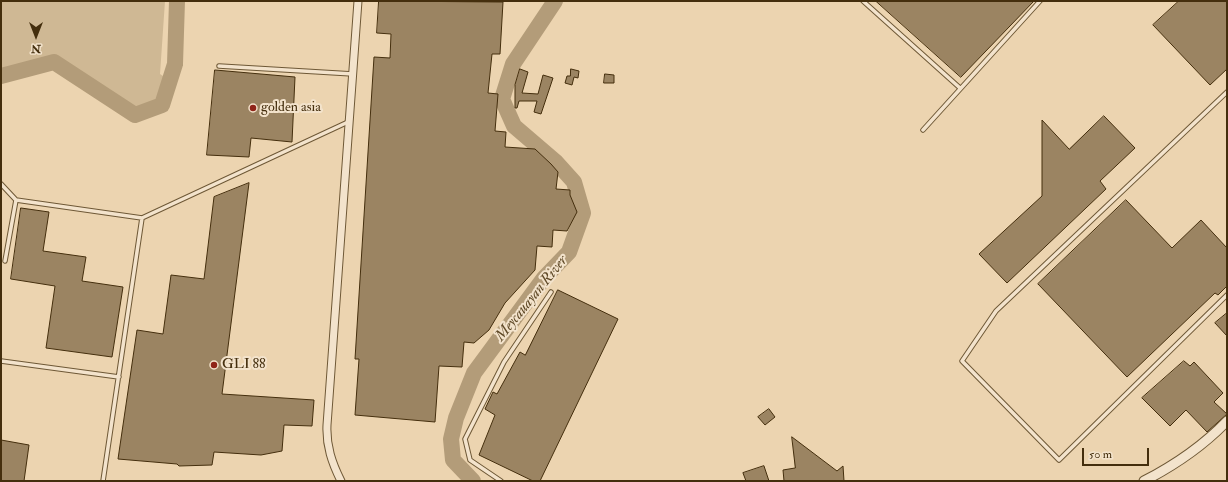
<!DOCTYPE html>
<html>
<head>
<meta charset="utf-8">
<style>
	body { margin:0 }
	#map { position:relative; width:1228px; height:482px; overflow:hidden; background:#ecd4b0; font-family:"IM FELL Double Pica",serif }
	canvas { display:block }
	.frame { position:absolute; inset:0; border:2px solid #442e0d; pointer-events:none }
	.north { position:absolute; left:16px; top:16px; width:40px; height:40px; -webkit-text-stroke:3px #f3e3cc; paint-order:stroke; rotate:180deg; font-size:11px; font-weight:700; line-height:16px; text-align:center; color:#442e0d }
	.north::after { content:''; display:block; margin:auto; width:14px; height:18px; background:#442e0d; clip-path:polygon(50% 0,100% 100%,50% 72%,0 100%) }
	.scale { position:absolute; left:1082px; top:448px; width:67px; height:18px; box-sizing:border-box; border:2px solid #442e0d; border-top:0; padding-left:5px; font-size:12px; line-height:14px; white-space:nowrap; color:#442e0d; -webkit-text-stroke:3px #f3e3cc; paint-order:stroke }
</style>
</head>
<body>
<div id="map">
<canvas width="1228" height="482"></canvas>
<div class="frame"></div>
<div class="north">N</div>
<div class="scale">50 m</div>
</div>
<script>
const ctx = document.querySelector('canvas').getContext('2d');
ctx.lineJoin = 'round';
function fill(path, color) { ctx.fillStyle = color; ctx.fill(path, 'evenodd'); }
function trace(path, color, width, dash) { ctx.strokeStyle = color; ctx.lineWidth = width; ctx.lineCap = dash ? 'butt' : 'round'; ctx.setLineDash(dash || []); ctx.stroke(path); }
function label(font, color, halo, rows, align = 'center') {
  ctx.font = font + ' "IM FELL Double Pica",serif'; ctx.lineWidth = 4; ctx.setLineDash([]); ctx.textBaseline = 'middle'; ctx.strokeStyle = halo; ctx.fillStyle = color; for (const [text, x, y, turn = 0] of rows) {
    ctx.save(); ctx.translate(x, y); ctx.rotate((+turn || 0) * Math.PI / 180); ctx.textAlign = isNaN(turn) ? turn : align; if (halo) ctx.strokeText(text, 0, 0); ctx.fillText(text, 0, 0); ctx.restore();
  }
}
fill(new Path2D(`
	M1 1H165L160 74 166 78 158 102 136 110 54 55 1 71Z`), '#cfb894');
const water = new Path2D(`
	M171 1H183L182 66 169 63Z`);
fill(water, '#b39c79');
trace(water, '#87704e', 1);
trace(new Path2D(`
	M1 76 54 62 135 115 162 105 175 64 177 1
	M473 481 453 460 451 439 456 418 474 373 544 278 569 252 583 213 574 182 556 162 514 126 502 99 513 64 555 1`), '#b39c79', 16);
const building = new Path2D(`
	M379 1 503 2 500 54H492L488 93 498 94 495 131 506 132 505 147 535 149 551 164 558 172 556 189 570 190V195L577 212 567 231 553 230 552 247 537 246 535 270 505 303 489 330 474 343 464 342 462 367 439 366 435 422 355 415 359 359H355L374 57 390 58 391 34 377 33Z
	M876 1H1034L961 77Z
	M1179 1H1227V69L1210 85 1153 25Z
	M520 69 528 72 522 93 538 94 543 75 553 78 541 114 534 112 537 101H519L517 108H515V85Z
	M571 69 579 71 578 78 574 77 572 85 565 83 567 76H570Z
	M215 70 295 77 292 142 251 138 249 157 207 155Z
	M605 74 614 75V83H604Z
	M1104 116 1135 148 1100 181 1106 189 1007 283 979 254 1042 196V120L1069 149Z
	M249 183 222 394 314 400 312 426 284 425 282 451 261 455 214 452 212 465 179 466 177 464 118 459 137 330 163 334 171 275 204 279 214 197Z
	M1126 200 1172 248 1201 220 1227 248V286L1218 295 1215 293 1127 377 1038 284Z
	M21 208 49 212 43 251 86 257 82 281 123 287 112 357 46 348 55 286 11 279Z
	M558 290 618 319 540 481H533L479 455 495 415 485 409 493 392 497 394 520 352 525 355Z
	M1227 313V336L1215 323Z
	M1184 361 1190 366 1194 362 1223 393 1214 402 1227 414 1207 432 1186 410 1170 426 1142 398Z
	M769 409 775 417 765 425 758 417Z
	M792 437 837 471 843 466 844 481H784L783 470 795 468Z
	M1 440 29 445 24 481H1Z
	M764 466 769 481H746L743 473Z`);
fill(building, '#9b8462');
trace(building, '#442e0d', 1);
const service = new Path2D(`
	M863 1 960 88
	M219 66 353 74
	M1227 92 996 311 962 361 1059 460 1227 295
	M923 130 1040 1
	M1 184 16 200 142 218 348 122
	M5 261 16 200
	M1 361 119 377
	M103 481 142 218
	M501 481 470 460 465 439 504 362 551 292`);
const minor = new Path2D(`
	M341 481C332 463 326 446 327 425L358 1`);
const tertiary = new Path2D(`
	M1144 481C1175 465 1203 446 1227 421`);
trace(service, '#6e5836', 5.5);
trace(minor, '#6e5836', 9);
trace(tertiary, '#6e5836', 11);
trace(service, '#f3e3cc', 3.5);
trace(minor, '#f3e3cc', 7);
trace(tertiary, '#f3e3cc', 9);
for (const [x, y, r, color] of [
	[253,108,4,"#8f2418"],
	[214,365,4,"#8f2418"]
]) { const dot = new Path2D(); dot.arc(x, y, r, 0, 2 * Math.PI); ctx.fillStyle = color; ctx.fill(dot); trace(dot, '#f3e3cc', 1.5); }
label('14px', '#442e0d', '#f3e3cc', [
	["golden asia",261,108],
	["GLI 88",222,365]
], 'left');
label('italic 15px', '#604a28', '#f3e3cc', [
	["Meycauayan River",532,299,-51]
]);
</script>
</body>
</html>
